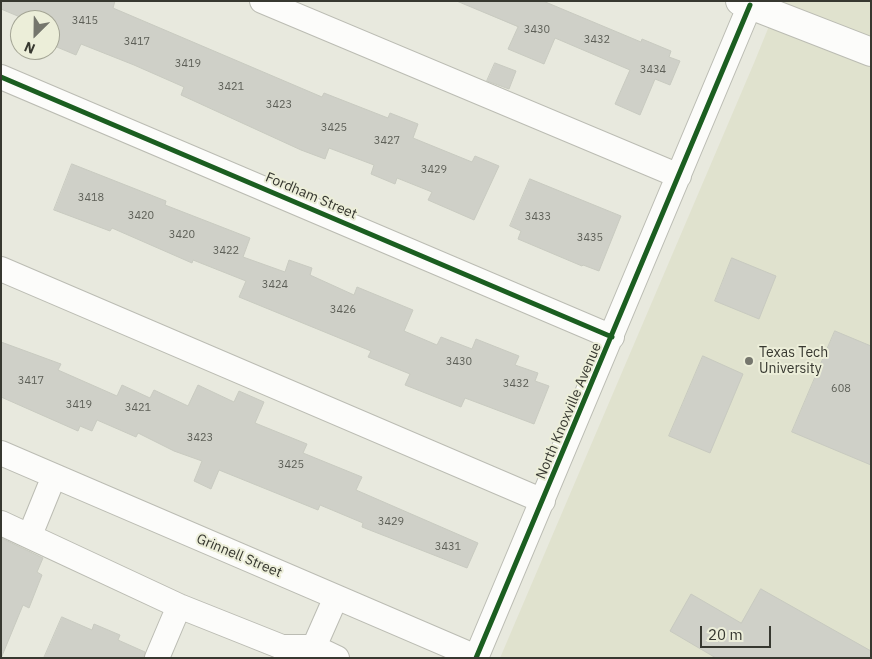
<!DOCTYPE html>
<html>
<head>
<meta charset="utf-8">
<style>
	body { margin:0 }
	#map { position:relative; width:872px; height:659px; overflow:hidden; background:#e8e9de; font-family:"IBM Plex Sans",sans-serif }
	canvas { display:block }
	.frame { position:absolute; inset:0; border:2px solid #373830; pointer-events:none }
	.north { position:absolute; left:10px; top:10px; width:50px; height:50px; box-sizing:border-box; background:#eceed9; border:1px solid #a4a595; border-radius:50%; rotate:203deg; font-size:14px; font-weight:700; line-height:20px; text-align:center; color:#373830 }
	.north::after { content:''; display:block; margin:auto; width:18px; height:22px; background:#75766d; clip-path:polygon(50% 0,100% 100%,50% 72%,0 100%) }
	.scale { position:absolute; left:700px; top:626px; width:71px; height:22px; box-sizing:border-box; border:2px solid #373830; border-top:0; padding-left:6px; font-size:15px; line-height:18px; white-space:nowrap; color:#373830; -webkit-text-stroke:4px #eceed9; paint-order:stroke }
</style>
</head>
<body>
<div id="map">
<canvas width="872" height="659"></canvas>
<div class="frame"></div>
<div class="north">N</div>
<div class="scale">20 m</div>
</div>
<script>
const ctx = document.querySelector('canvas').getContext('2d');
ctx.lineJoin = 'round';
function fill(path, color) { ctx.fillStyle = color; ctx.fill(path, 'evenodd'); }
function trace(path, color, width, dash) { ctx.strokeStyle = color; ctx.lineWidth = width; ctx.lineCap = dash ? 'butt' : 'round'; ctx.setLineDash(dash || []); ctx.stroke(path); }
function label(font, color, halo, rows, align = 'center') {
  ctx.font = font + ' "IBM Plex Sans",sans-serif'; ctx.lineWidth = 4; ctx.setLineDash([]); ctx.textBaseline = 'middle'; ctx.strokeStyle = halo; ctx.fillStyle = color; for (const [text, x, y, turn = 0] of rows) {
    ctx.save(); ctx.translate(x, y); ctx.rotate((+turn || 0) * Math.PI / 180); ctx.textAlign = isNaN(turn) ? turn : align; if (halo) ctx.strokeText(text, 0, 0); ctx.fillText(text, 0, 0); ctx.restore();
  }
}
fill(new Path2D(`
	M771 1H871V658H500L754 63 778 4Z`), '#e0e2ce');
const building = new Path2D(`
	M1 1H115L113 8 322 97 324 93 388 118 390 113 418 124 413 138 472 162 475 156 499 166 474 220 428 200 432 192 397 178 395 184 371 174 374 165 329 148 325 159 301 150 181 95 184 87 134 65 81 44 76 55 52 45 54 41 50 40V20H20V28L16 26 20 17 1 9Z
	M457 1H543L641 42 642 39 671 51 669 57 680 61 670 85 655 79 640 115 615 104 630 70 555 38 544 64 508 49 518 27Z
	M495 63 516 71 509 89 487 81Z
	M72 164 166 201 165 205 250 238 243 257 285 272 289 260 312 268 310 275 354 295 357 287 413 310 404 331 437 345 441 337 472 349 476 339 519 356 515 365 538 373 535 381 549 386 534 424 465 398 461 407 405 385 410 374 368 357 371 351 239 297 246 281 193 260 192 263 112 228 110 231 54 210Z
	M530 179 621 216 599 271 583 265 582 266 518 239 521 231 510 226Z
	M732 258 776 276 759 319 715 301Z
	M835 331 871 346V465L792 432Z
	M1 342 61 364 58 370 117 396 122 385 150 398 154 390 188 406 198 385 234 402 239 391 264 402 255 423 307 444 303 453 362 477 356 490 478 543 467 568 362 527 363 523 320 505 318 510 219 470 211 489 194 481 202 461 174 451 138 433 136 437 97 420 92 431 80 426 78 431 1 397Z
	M703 356 743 374 710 453 669 436Z
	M1 538 43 558 37 572 42 575 29 608 23 605 2 656Z
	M761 589 871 651V658H716L670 631 691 594 741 623Z
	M62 617 92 630 94 624 120 635 118 640 145 652 144 658H44Z`);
fill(building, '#cfd0c8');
trace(building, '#c8cac0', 1);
const minor = new Path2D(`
	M262 1 679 176
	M1 77 612 337
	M1 269 543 501
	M1 453 476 657
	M1 523 179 606 282 647H314L337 658
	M30 535 54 476
	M314 647 336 597
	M157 658 179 606
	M476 658 750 5`);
const major = new Path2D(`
	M740 1 871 52`);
trace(minor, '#bbbcb3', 26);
trace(major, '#bbbcb3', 30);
trace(minor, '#fcfcfa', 24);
trace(major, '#fcfcfa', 28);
trace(new Path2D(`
	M1 77 612 337
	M476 658 750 5`), '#1b5e20', 5);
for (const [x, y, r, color] of [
	[749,361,5,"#75766d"]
]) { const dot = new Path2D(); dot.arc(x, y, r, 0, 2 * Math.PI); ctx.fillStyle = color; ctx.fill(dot); trace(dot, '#eceed9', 2); }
label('11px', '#5e6058', null, [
	["3415",85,21],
	["3430",537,30],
	["3432",597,40],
	["3417",137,42],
	["3419",188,64],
	["3434",653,70],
	["3421",231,87],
	["3423",279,105],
	["3425",334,128],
	["3427",387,141],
	["3429",434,170],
	["3418",91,198],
	["3420",141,216],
	["3433",538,217],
	["3420",182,235],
	["3435",590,238],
	["3422",226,251],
	["3424",275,285],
	["3426",343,310],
	["3430",459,362],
	["3417",31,381],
	["3432",516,384],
	["608",841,389],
	["3419",79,405],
	["3421",138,408],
	["3423",200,438],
	["3425",291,465],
	["3429",391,522],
	["3431",448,547]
]);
label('14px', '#373830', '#eceed9', [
	["Fordham Street",311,196,23],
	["North Knoxville Avenue",569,411,-67],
	["Grinnell Street",239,556,23]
]);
label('14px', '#373830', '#eceed9', [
	["Texas Tech",759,353],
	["University",759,369]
], 'left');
</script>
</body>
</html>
